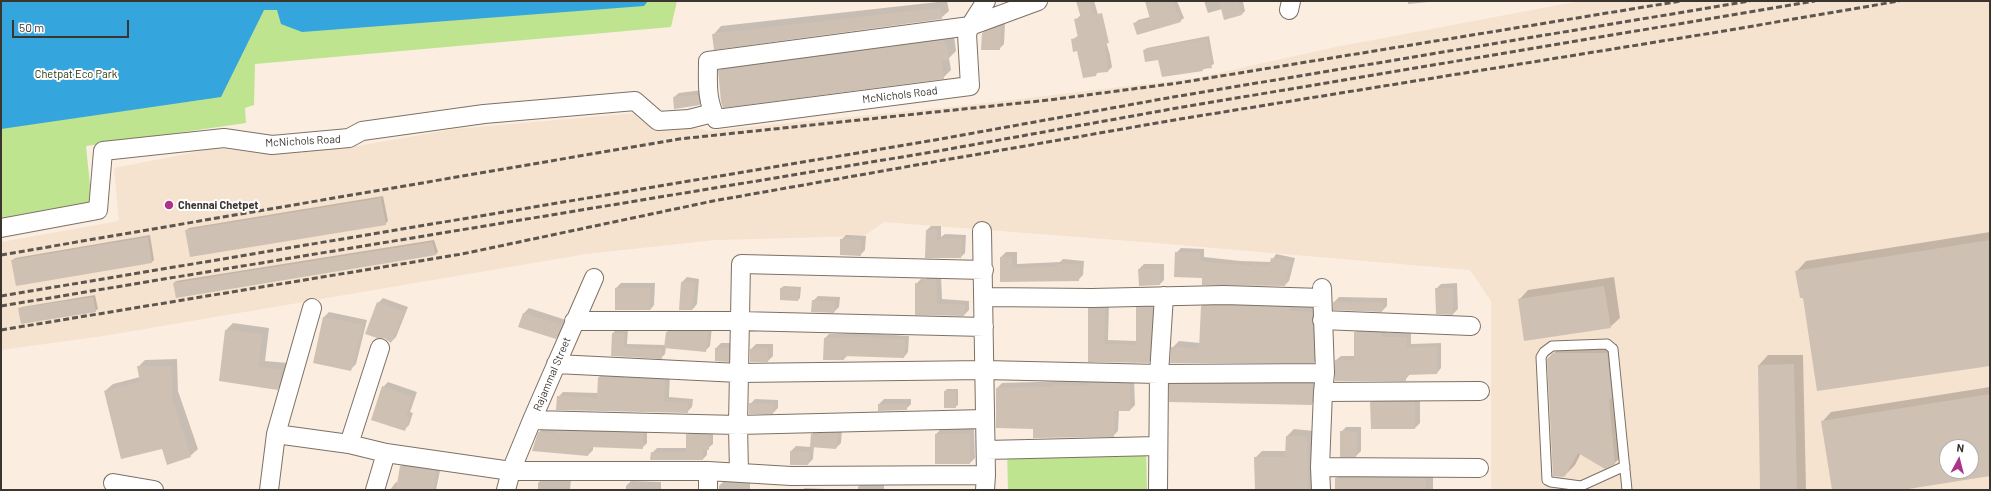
<!DOCTYPE html>
<html>
<head>
<meta charset="utf-8">
<style>
	body { margin:0 }
	#map { position:relative; width:1991px; height:491px; overflow:hidden; background:#fbede0; font-family:Barlow,sans-serif }
	canvas { display:block }
	.frame { position:absolute; inset:0; border:2px solid #3b3530; pointer-events:none }
	.north { position:absolute; left:1939px; top:439px; width:40px; height:40px; box-sizing:border-box; background:#fff; border:1px solid #b1aeac; border-radius:50%; rotate:7deg; font-size:11px; font-weight:700; line-height:16px; text-align:center; color:#3b3530 }
	.north::after { content:''; display:block; margin:auto; width:14px; height:18px; background:#ab3389; clip-path:polygon(50% 0,100% 100%,50% 72%,0 100%) }
	.scale { position:absolute; left:12px; top:20px; width:117px; height:18px; box-sizing:border-box; border:2px solid #3b3530; border-top:0; padding-left:5px; font-size:12px; line-height:14px; white-space:nowrap; color:#3b3530; -webkit-text-stroke:3px #fff; paint-order:stroke }
</style>
</head>
<body>
<div id="map">
<canvas width="1991" height="491"></canvas>
<div class="frame"></div>
<div class="north">N</div>
<div class="scale">50 m</div>
</div>
<script>
const ctx = document.querySelector('canvas').getContext('2d');
ctx.lineJoin = 'round';
function fill(path, color) { ctx.fillStyle = color; ctx.fill(path, 'evenodd'); }
function trace(path, color, width, dash) { ctx.strokeStyle = color; ctx.lineWidth = width; ctx.lineCap = dash ? 'butt' : 'round'; ctx.setLineDash(dash || []); ctx.stroke(path); }
function label(font, color, halo, rows, align = 'center') {
  ctx.font = font + ' Barlow,sans-serif'; ctx.lineWidth = 4; ctx.setLineDash([]); ctx.textBaseline = 'middle'; ctx.strokeStyle = halo; ctx.fillStyle = color; for (const [text, x, y, turn = 0] of rows) {
    ctx.save(); ctx.translate(x, y); ctx.rotate((+turn || 0) * Math.PI / 180); ctx.textAlign = isNaN(turn) ? turn : align; if (halo) ctx.strokeText(text, 0, 0); ctx.fillText(text, 0, 0); ctx.restore();
  }
}
fill(new Path2D(`
	M1580 1H1990V490H1491V301L1470 270 1156 243 884 222 864 236 715 240 586 254 103 336 1 350V242L119 221 114 168 217 148 268 154 346 148 455 129 637 113 708 131 961 106 1196 78 1336 47ZM1947 447H1971V471H1947Z`), '#f5e2cf');
fill(new Path2D(`
	M1 1H677L671 27 255 64 254 105 245 108 246 123 86 146 92 205 1 219Z
	M1146 446 1147 490H1008L1007 449Z`), '#bfe490');
fill(new Path2D(`
	M1 1H648L644 6 302 32 281 24 277 10H264L221 97 1 129Z`), '#34a5dd');
fill(new Path2D(`
	M947 1 949 11 941 18 714 34 721 26Z
	M1077 1H1094L1110 55 1112 67 1108 71 1098 72 1096 75 1072 40 1079 35 1075 20 1081 15Z
	M1146 1H1177L1184 18 1180 21 1135 23 1138 20 1150 17Z
	M1204 1H1244L1243 2 1245 11 1242 14 1225 19 1222 9 1208 13Z
	M1408 1H1439L1408 4Z
	M1005 23 1004 44 999 49 983 33 988 28Z
	M954 36 956 51 949 58 951 70 943 78 719 71 727 63Z
	M1209 36 1214 64 1202 70 1159 59 1144 50 1147 48Z
	M703 90 704 100 700 104 674 97 679 93Z
	M383 196 388 221 385 224 186 231 189 228Z
	M931 226H941V237L945 234 966 235 965 253 961 257H926L927 230Z
	M1990 232V365L1804 297 1797 271 1806 261Z
	M150 235 154 260 152 262 13 260 15 258Z
	M846 235 866 236 865 250 860 255 841 240Z
	M434 240 438 252 436 254 174 283 176 281Z
	M1181 248 1204 249V257L1240 261 1271 262 1276 254 1295 258 1289 281 1285 285 1203 277 1176 253Z
	M1006 252H1017V264L1060 262 1063 259 1084 261 1083 275 1078 280 1001 281V257Z
	M1144 264H1164V280L1159 285 1139 269Z
	M930 274 941 275 942 299 969 301V310L964 315 916 314V284L921 279H926Z
	M687 277 699 279 697 304 692 310 682 282Z
	M1614 277 1620 318 1610 327 1519 300 1528 290Z
	M621 283H655L654 305 650 310 616 288Z
	M1457 283 1458 309 1453 314 1436 289 1441 284Z
	M784 286 801 287 800 298 798 300 781 288Z
	M95 295 98 309 95 311 19 309 22 307Z
	M818 296 840 297 839 307 834 312 813 301Z
	M1339 297 1387 298V306L1382 311 1334 309V302Z
	M383 298 408 307 396 337 391 342 384 337 378 303Z
	M1209 300 1318 306 1320 355 1314 362 1172 348 1179 341 1200 343 1202 306Z
	M1142 303H1157L1153 358 1149 362 1089 361V309L1094 304H1109L1108 340 1137 341V308Z
	M529 308 566 320 561 333 556 338 520 326 524 313Z
	M329 312 367 320 356 364 351 369 314 362 324 317Z
	M233 323 269 328 265 361 288 363 284 382 277 389 259 387 226 330Z
	M672 327H712L710 346 705 351 666 347 665 354 661 358 612 355 613 333 617 329 628 330 627 344 665 345 667 332Z
	M1360 328 1386 329V333H1411V344L1441 343V368L1437 373 1410 374 1405 380 1336 360 1341 356H1355V332Z
	M864 333 909 336 908 352 904 357 848 355 844 359 825 338 829 334Z
	M721 343H733V356L728 361 716 348Z
	M1564 343 1617 344 1624 453 1615 463 1581 453 1575 465 1565 475 1548 359Z
	M756 344H773V356L768 361 751 349Z
	M1768 355H1803L1806 490H1761L1759 365Z
	M177 359 178 391 198 449 190 456 105 391 113 384 140 377 138 367 145 360Z
	M604 372 670 375 669 397 693 399 692 407 687 412 558 397 563 392 598 393 599 377Z
	M1178 377H1320L1319 396 1311 404 1170 385Z
	M1134 379 1135 405 1130 410H1119L1118 431 1113 436 1034 428 997 427V388L1002 383Z
	M388 382 417 392 410 412 413 413 409 425 404 430 383 387Z
	M1990 387V475L1896 490H1833L1822 422 1831 412ZM1947 447H1971V471H1947Z
	M947 389H958V405L955 407 945 391Z
	M1420 397V423L1415 428 1371 403 1376 398Z
	M755 399 778 400V408L773 413 750 404Z
	M884 399H911V404L906 409 879 404Z
	M1346 427H1361V451L1356 456 1341 432Z
	M544 428 647 429V443L642 448 593 446V450L588 455 539 432Z
	M817 429H842L841 443 836 448 814 446 813 459 808 464 791 451 796 446 811 447 812 434Z
	M941 429H974L975 458 970 463 936 434Z
	M1294 429 1314 431V487L1311 490H1256L1255 458 1262 451H1286L1287 436Z
	M692 430H713V444L707 449V455L702 460 652 453 657 448H687V435Z
	M406 461 441 466 436 490H390L396 482 398 483 401 466Z
	M1343 471H1433V489L1435 490H1336V478Z
	M543 478 571 480 570 490H538V483Z
	M631 481 661 482V490H626V486Z
	M724 481 750 482V490H719V486Z
	M884 481V490H858V487L863 482Z
	M805 488 826 489V490H802Z`), '#0003');
fill(new Path2D(`
	M1076 1H1089L1093 15 1102 13 1109 43 1105 44 1108 72 1096 73V76L1083 78 1077 51 1073 52 1071 39 1078 38 1074 19 1081 18Z
	M1145 1H1173L1176 13 1178 12 1181 22 1137 35 1133 23 1150 19Z
	M1219 1H1238L1242 15 1224 20Z
	M940 8 942 19 714 50 712 34Z
	M998 27H1001L1000 50H981L982 33Z
	M1207 39 1212 68 1202 69 1203 71 1162 77 1158 60 1145 62 1143 50Z
	M944 40 945 43H946L949 60H941L944 79 723 108 721 102 718 70Z
	M698 95 700 105 674 109 673 97Z
	M381 198 386 225 190 257 185 230Z
	M926 230H937V240L940 241V238L962 239 961 258H925Z
	M148 237 152 263 16 286 11 260Z
	M840 239 861 240V256L840 255Z
	M1990 240V366L1817 391 1803 298H1800L1795 271Z
	M432 242 436 255 176 298 173 283Z
	M1175 252 1200 253V261L1235 265 1236 264 1253 266 1254 264 1269 266 1271 258 1291 262 1285 286 1202 285V278L1174 277Z
	M1000 257H1012V268L1057 267V264L1080 265 1079 281 1000 282Z
	M1138 269H1159L1160 285 1139 286Z
	M924 279H936L937 304 965 305 964 316 915 315V283H924Z
	M681 282 695 283 692 310H679Z
	M1604 286 1611 328 1524 341 1518 299Z
	M615 288H650V310H615Z
	M780 288 799 289 798 301 780 300Z
	M1435 288H1453V315L1436 314Z
	M93 297 96 312 21 324 18 308Z
	M812 300 835 302 834 313 811 312Z
	M377 302 404 312 391 343 384 338H377L365 334Z
	M1333 302H1383L1382 312 1333 310Z
	M1201 306 1289 307V311L1312 312 1314 363H1170L1171 347 1199 349Z
	M1136 307H1153L1149 363 1088 362V308H1105L1104 344 1136 345Z
	M523 313 562 325 556 339 518 327Z
	M323 317 363 325 351 371 313 363Z
	M225 330 262 334 258 367 281 370 278 390 219 381Z
	M666 332H708L706 352 664 348Z
	M1354 332 1382 333V337H1407V348L1437 347V374L1406 375V381H1335V360H1354Z
	M612 333 624 334 623 348 662 349V359L611 356Z
	M859 337 905 340 904 358 844 356V360H823L824 338Z
	M715 348H729V362L715 361Z
	M768 348V362H750V349Z
	M1553 353H1607L1612 398 1609 400 1615 464 1605 469 1578 453 1565 476 1563 477 1553 476 1547 359Z
	M1794 364 1797 490H1760L1758 365Z
	M137 366H171L172 399 191 457 167 465 162 449 121 459 104 391 140 382Z
	M598 377 665 380 664 402 688 403V413L556 410 557 396 597 398Z
	M1088 383 1130 384V411H1114V437L1033 438V429L996 428V388L1052 387V385L1088 386Z
	M1169 384H1313L1312 405 1169 402Z
	M382 386 412 397 406 417 409 418 405 431 371 420Z
	M944 391H956V408H944Z
	M1990 394V476L1902 490H1832L1821 421ZM1947 447H1971V471H1947Z
	M1370 402H1415V429H1371Z
	M749 403 773 404V414H749Z
	M878 404H907V410L878 411Z
	M555 431 643 433V449L589 447 588 456 532 451 538 432 554 434Z
	M1340 431 1357 432 1356 457H1340Z
	M838 433 836 449 810 447 811 434Z
	M686 434 709 435V450H703V460H650L651 452H686Z
	M935 434H970V464H935Z
	M1286 436 1307 437 1308 490H1255L1254 457H1285Z
	M790 451 809 452 808 465H790Z
	M400 466 436 471 433 490H396Z
	M1335 478H1425L1426 490H1335Z`), '#cec1b4');
const service = new Path2D(`
	M1581 486 1551 482 1547 480 1541 357 1544 352 1552 346 1607 344 1613 349 1627 490
	M1578 489 1581 486 1625 466`);
const minor = new Path2D(`
	M986 1 970 26 708 61C708 82 706 99 716 119L970 86 967 34 970 26 1038 1
	M1289 10 1291 1
	M1 228 98 210 103 151 224 138 272 145 349 138 362 131 484 114 635 101 658 121 689 119 713 113
	M982 231 986 475
	M984 297 1092 298 1224 295 1322 298
	M1322 320 1471 326
	M574 321H739L984 327
	M556 364 739 373 985 370 1159 374 1325 373
	M1323 392 1480 391
	M532 420 738 425 985 419
	M276 434 349 444 386 453 511 471H708L791 476 986 475 985 490
	M349 444 380 348
	M986 450 1158 446
	M1320 467 1479 468
	M708 471V490
	M739 473 738 425 741 264 984 270
	M113 483 154 490
	M269 490 276 434 312 308
	M375 490 386 453
	M506 490 511 471 532 420 594 278
	M1158 490 1159 374 1164 296
	M1321 490 1320 467 1323 392 1325 373 1322 288`);
trace(service, '#7d7165', 11);
trace(minor, '#7d7165', 20);
trace(service, '#fff', 9);
trace(minor, '#fff', 18);
trace(new Path2D(`
	M1 255 679 139 1049 100 1178 83 1681 1
	M1 296 935 140 1173 97 1750 1
	M1 306 938 151 1177 108 1815 1
	M1 330 462 254 713 201 939 161 1180 119 1718 32 1899 1`), '#5d564f', 3, [6, 3]);
for (const [x, y, r, color] of [
	[169,205,5,"#ab3389"]
]) { const dot = new Path2D(); dot.arc(x, y, r, 0, 2 * Math.PI); ctx.fillStyle = color; ctx.fill(dot); trace(dot, '#fff', 1.5); }
label('11px', '#26350f', '#fff', [
	["Chetpat Eco Park",76,74]
]);
label('11px', '#3b3530', '#fff', [
	["McNichols Road",900,95,-7],
	["McNichols Road",303,141,-3],
	["Rajammal Street",552,374,-67]
]);
label('bold 11px', '#3b3530', '#fff', [
	["Chennai Chetpet",178,205]
], 'left');
</script>
</body>
</html>
